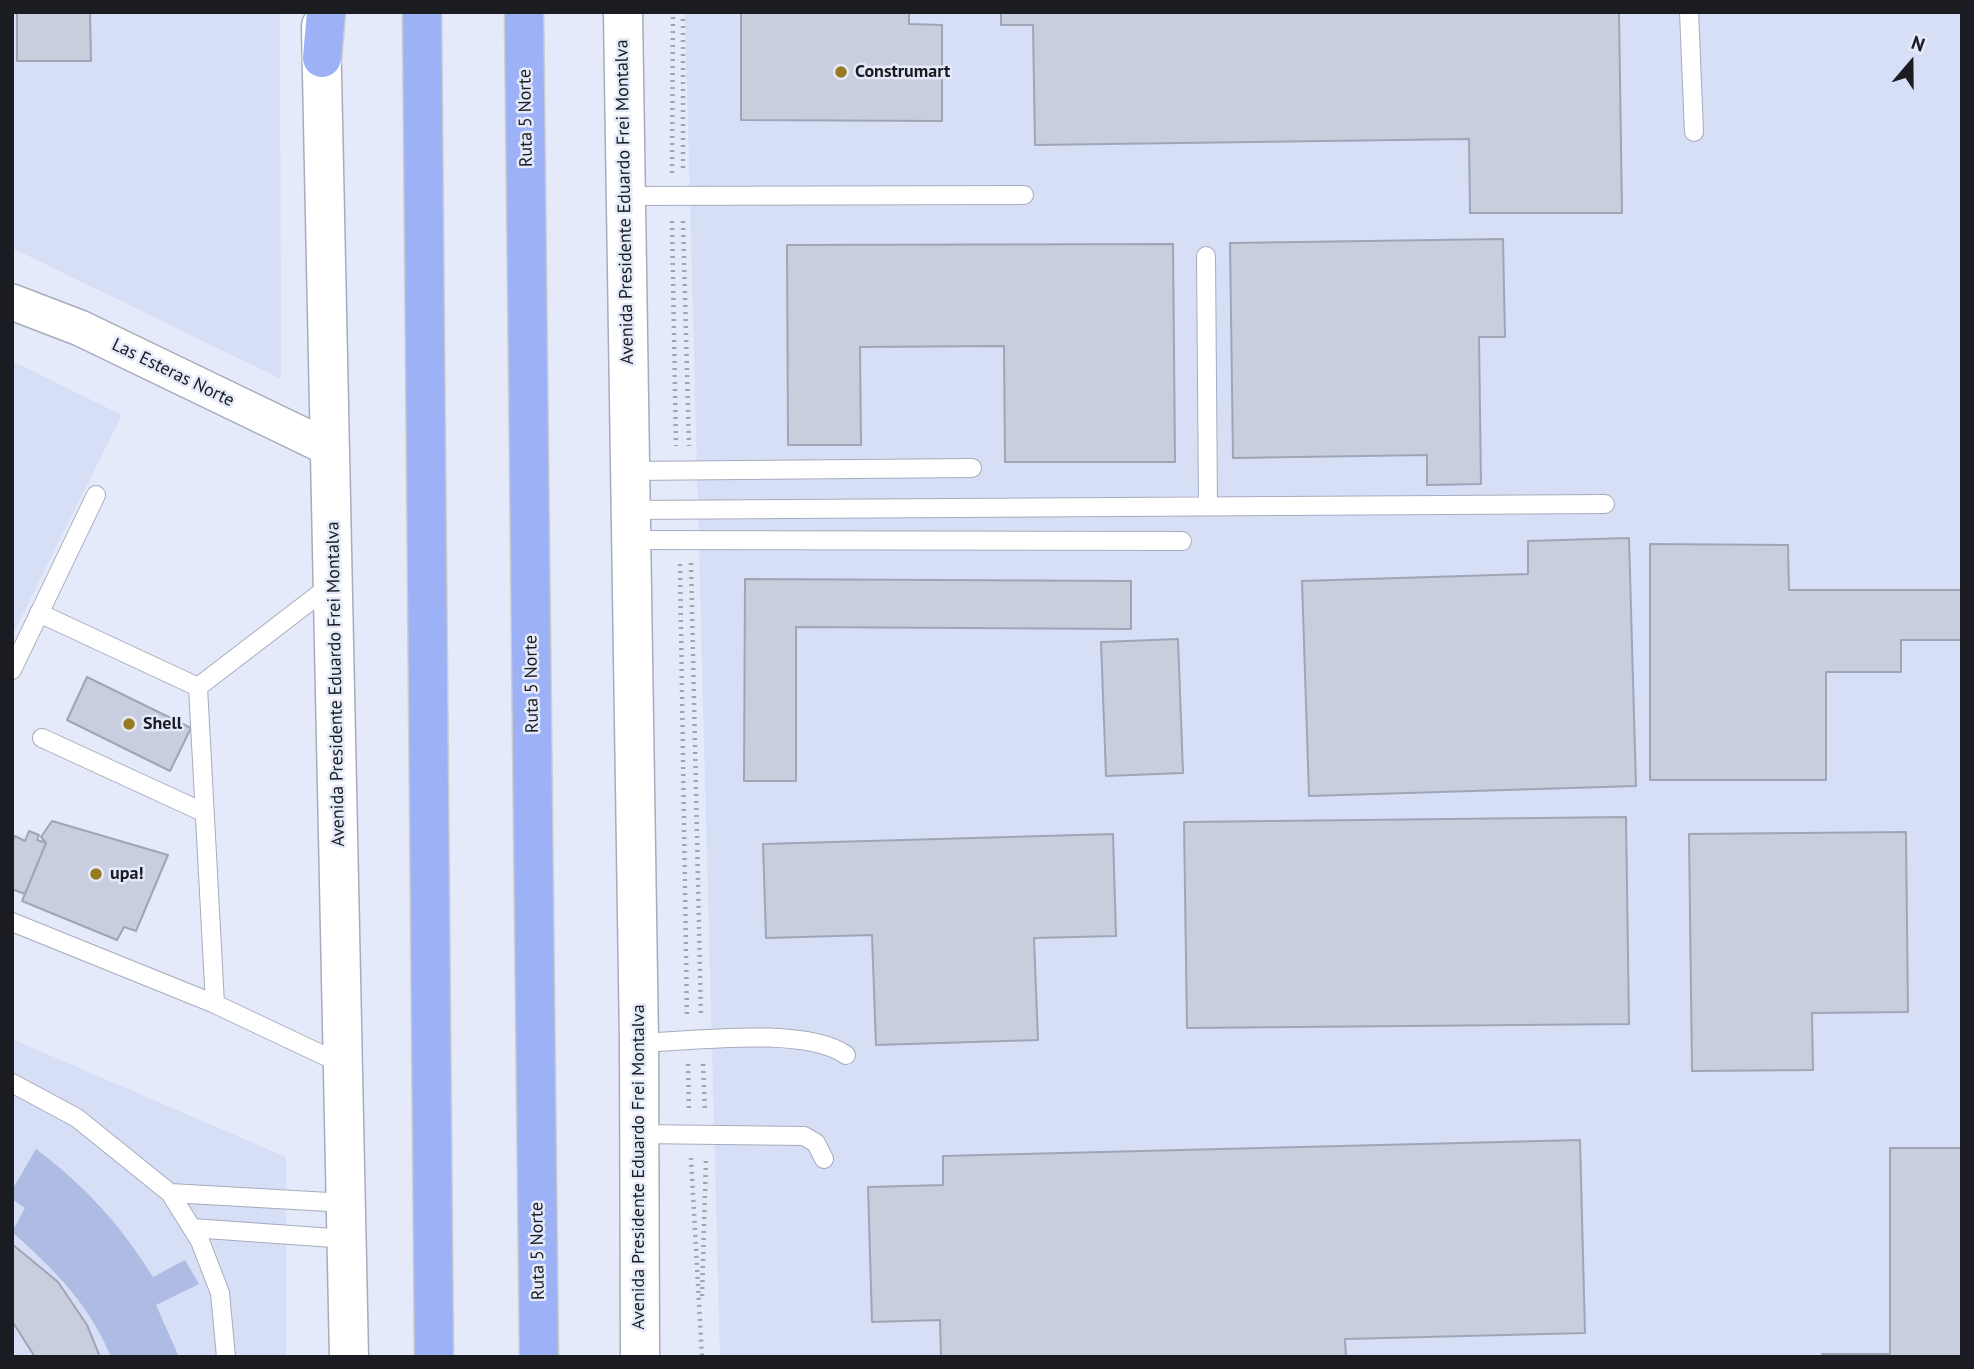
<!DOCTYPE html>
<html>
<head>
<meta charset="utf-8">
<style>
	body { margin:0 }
	#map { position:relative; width:1974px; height:1369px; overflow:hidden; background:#e4eafa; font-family:"PT Sans",sans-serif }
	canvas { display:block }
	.frame { position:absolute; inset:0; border:14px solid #1a1c22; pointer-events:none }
	.north { position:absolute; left:1876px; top:28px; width:70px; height:70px; -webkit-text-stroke:5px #e4eafa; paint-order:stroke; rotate:20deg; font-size:19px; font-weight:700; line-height:28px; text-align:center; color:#1a1c22 }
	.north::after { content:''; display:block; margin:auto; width:24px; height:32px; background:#1a1c22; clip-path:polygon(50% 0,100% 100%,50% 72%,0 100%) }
</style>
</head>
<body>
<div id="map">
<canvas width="1974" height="1369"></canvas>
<div class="frame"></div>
<div class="north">N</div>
</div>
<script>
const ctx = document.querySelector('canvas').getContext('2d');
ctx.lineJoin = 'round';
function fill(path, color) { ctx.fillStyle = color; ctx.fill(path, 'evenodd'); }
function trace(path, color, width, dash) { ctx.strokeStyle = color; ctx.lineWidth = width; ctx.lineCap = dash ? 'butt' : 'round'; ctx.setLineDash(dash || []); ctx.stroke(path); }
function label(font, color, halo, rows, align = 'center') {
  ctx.font = font + ' "PT Sans",sans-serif'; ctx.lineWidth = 5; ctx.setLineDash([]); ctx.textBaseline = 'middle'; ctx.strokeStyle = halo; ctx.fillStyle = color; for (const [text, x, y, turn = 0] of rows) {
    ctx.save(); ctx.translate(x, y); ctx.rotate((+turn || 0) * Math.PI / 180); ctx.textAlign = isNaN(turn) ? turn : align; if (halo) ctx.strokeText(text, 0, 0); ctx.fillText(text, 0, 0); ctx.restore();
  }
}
fill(new Path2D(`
	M12 12H280L281 379 12 248Z
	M685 12H1962V1357H720Z
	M12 361 122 415 12 636Z
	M12 1039 286 1157V1357H12Z`), '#d7dff7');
fill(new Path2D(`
	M36 1149C84 1185 121 1225 153 1277L185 1260 199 1284 156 1305 179 1357H111C90 1305 53 1268 12 1232L25 1208 12 1199V1190Z`), '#aebbe2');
const building = new Path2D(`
	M17 12H90L91 61H17Z
	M741 12H909V24L942 25V121L741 120Z
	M1001 12H1619L1622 213H1470L1469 139 1035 145 1033 25H1001Z
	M1503 239 1505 337H1479L1481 484 1427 485V455L1233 458 1230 243Z
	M1173 244 1175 462H1005L1004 346 860 347 861 445H788L787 245Z
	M1629 538 1636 786 1309 796 1302 581 1528 574V541Z
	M1650 544 1788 545 1789 590H1962V640H1901V672H1826V780H1650Z
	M745 579 1131 581V629L796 627V781H744Z
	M1178 639 1183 773 1106 776 1101 642Z
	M87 677 191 728 170 771 67 720Z
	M1626 817 1629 1024 1187 1028 1184 822Z
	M52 821 168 855 136 931 124 927 117 940 22 901 46 843 41 837Z
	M29 831 39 835 37 840 46 843 25 894 12 889V843L15 836 25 841Z
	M1906 832 1908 1012 1812 1013 1813 1070 1692 1071 1689 834Z
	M1113 834 1116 936 1034 938 1038 1040 876 1045 872 935 766 938 763 844Z
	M1580 1140 1585 1333 1345 1339 1346 1357H941L940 1320 872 1322 868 1187 943 1185V1156Z
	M1890 1148H1962V1357H1822V1354H1890Z
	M12 1244 58 1282 87 1325 100 1357H35L12 1321Z`);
fill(building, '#c9cedf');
trace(building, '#a0a5b5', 2);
const lane = new Path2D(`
	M1689 12 1694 132
	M626 196 1024 195
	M1206 256 1208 505
	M629 471 972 468
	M629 510 1605 504
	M630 540 1182 541
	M39 613 198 687
	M12 670 96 495
	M198 687 215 1004
	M198 687 331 585
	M42 738 205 813
	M12 922 215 1004 344 1065
	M639 1043C691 1041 805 1026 846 1055
	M12 1083 77 1118 170 1193 200 1241 220 1293 226 1357
	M638 1134 804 1136 816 1143 824 1159
	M170 1193 347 1203
	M192 1228 347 1239`);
const street = new Path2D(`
	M12 302 80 328 331 449`);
const secondary = new Path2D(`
	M623 12 639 1043 640 1357
	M321 26 349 1357`);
const highway = new Path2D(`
	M422 12 434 1357
	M524 12 539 1357
	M322 58 326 12`);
trace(lane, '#a7acbc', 20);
trace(street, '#a7acbc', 38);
trace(secondary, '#a7acbc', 41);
trace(highway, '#cdcdce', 41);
trace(new Path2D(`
	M683 12V173
	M672 173 673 12
	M672 221 676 446
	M683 221 689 446
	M691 563 701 1017
	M680 564 687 1017
	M688 1064 689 1111
	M703 1064 705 1111
	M691 1158 702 1357
	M702 1296 706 1158`), '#9fa4b1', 4.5, [2, 5]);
trace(lane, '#fff', 18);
trace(street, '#fff', 35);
trace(secondary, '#fff', 38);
trace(highway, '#9db1f7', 38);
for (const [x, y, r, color] of [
	[841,72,7,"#967b23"],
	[129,724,7,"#967b23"],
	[96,874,7,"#967b23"]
]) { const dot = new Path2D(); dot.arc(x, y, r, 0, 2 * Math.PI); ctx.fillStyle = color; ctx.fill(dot); trace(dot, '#e4eafa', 2.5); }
label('bold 18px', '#1a1c22', '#e4eafa', [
	["Construmart",855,72],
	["Shell",143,724],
	["upa!",110,874]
], 'left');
label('18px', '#1a1c22', '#e4eafa', [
	["Ruta 5 Norte",526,118,-91],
	["Avenida Presidente Eduardo Frei Montalva",625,202,-91],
	["Las Esteras Norte",173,373,26],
	["Avenida Presidente Eduardo Frei Montalva",336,684,-91],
	["Ruta 5 Norte",532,684,-91],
	["Avenida Presidente Eduardo Frei Montalva",639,1167,-90],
	["Ruta 5 Norte",538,1251,-91]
]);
</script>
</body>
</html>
